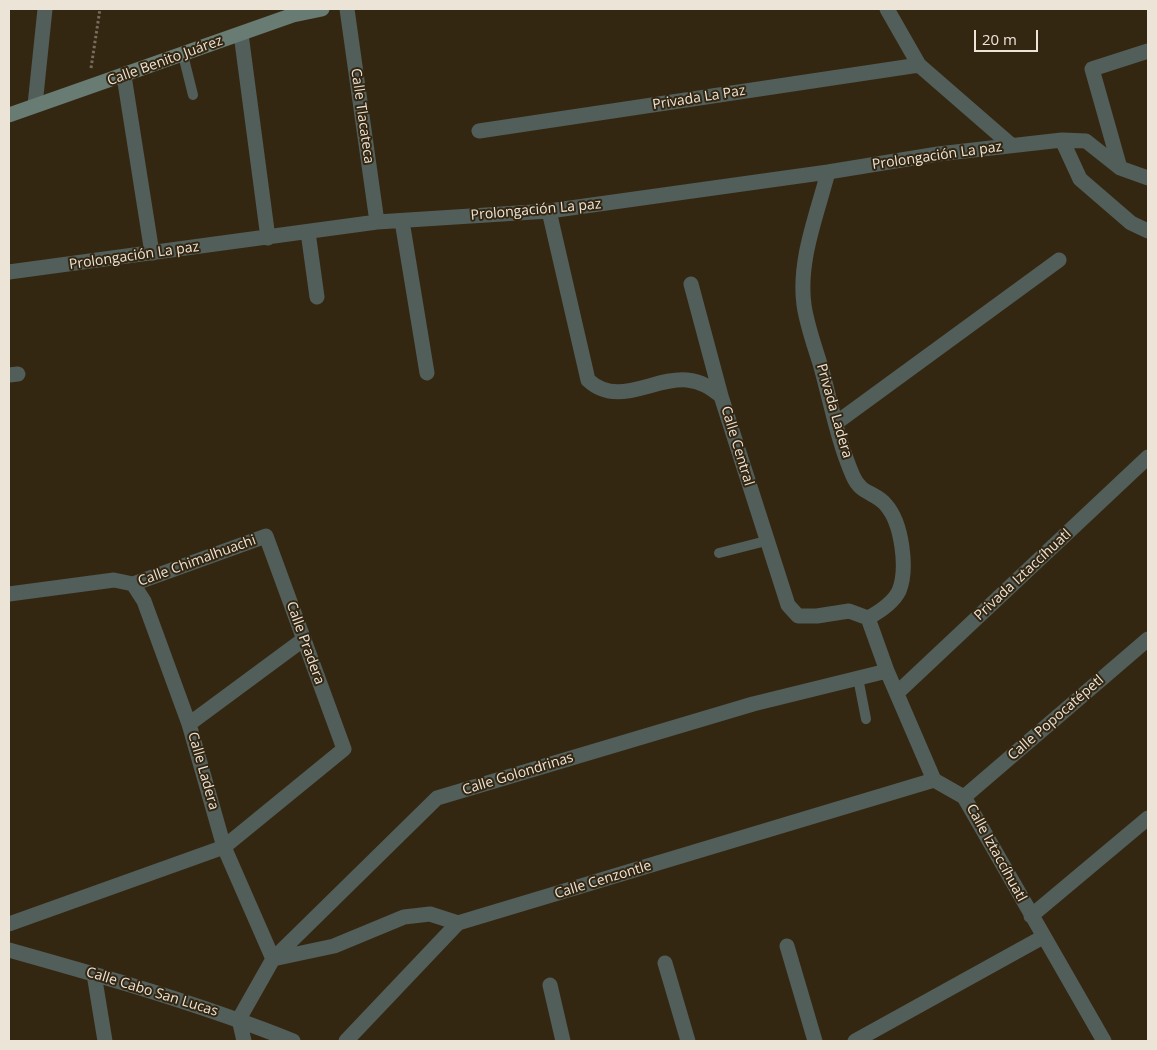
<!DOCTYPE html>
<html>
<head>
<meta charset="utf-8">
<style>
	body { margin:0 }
	#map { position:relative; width:1157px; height:1050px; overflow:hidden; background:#342712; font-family:"Open Sans",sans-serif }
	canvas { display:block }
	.frame { position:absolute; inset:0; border:10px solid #ede4d8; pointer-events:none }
	.scale { position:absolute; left:974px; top:30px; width:64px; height:22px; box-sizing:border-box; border:2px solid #ede4d8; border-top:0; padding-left:6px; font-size:15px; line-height:18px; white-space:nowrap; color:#ede4d8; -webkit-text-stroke:4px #342712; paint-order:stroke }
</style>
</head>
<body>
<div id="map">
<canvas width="1157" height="1050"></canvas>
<div class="frame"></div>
<div class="scale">20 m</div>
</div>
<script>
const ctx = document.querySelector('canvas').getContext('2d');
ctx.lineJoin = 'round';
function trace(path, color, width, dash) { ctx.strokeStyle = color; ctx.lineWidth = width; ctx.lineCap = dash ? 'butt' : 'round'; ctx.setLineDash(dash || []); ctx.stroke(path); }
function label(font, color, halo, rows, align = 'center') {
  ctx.font = font + ' "Open Sans",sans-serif'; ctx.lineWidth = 4; ctx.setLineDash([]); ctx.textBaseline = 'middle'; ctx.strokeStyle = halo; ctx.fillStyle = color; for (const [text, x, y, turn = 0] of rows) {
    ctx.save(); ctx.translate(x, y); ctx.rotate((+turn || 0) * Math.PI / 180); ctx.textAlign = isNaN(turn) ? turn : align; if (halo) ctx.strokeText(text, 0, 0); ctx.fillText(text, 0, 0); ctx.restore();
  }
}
trace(new Path2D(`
	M91 68 100 9`), '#786c5a', 3, [2.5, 2.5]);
trace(new Path2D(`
	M183 55 193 95
	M719 553 766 541
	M858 678 866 719`), '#525e5a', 10);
trace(new Path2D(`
	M347 9 377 222
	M887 9 919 65 1011 145
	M241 34 268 238
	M124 76 152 253
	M35 105 45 9
	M479 131 919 65
	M1062 140 1080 179 1131 223 1148 231
	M1120 168 1092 69 1148 51
	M828 172C817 215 798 260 804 305 807 326 815 347 821 367 831 403 838 442 853 476 861 495 876 492 886 505 902 523 908 569 899 591 893 603 879 612 868 618
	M549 211 588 380C618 408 653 377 687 380 701 381 711 388 721 396L788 605 798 616H817L849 611 868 618 887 671 934 780 964 797 1104 1041
	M402 221 427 373
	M308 232 317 297
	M9 272 377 222 549 211 828 172 938 154 1062 140 1086 141 1120 168 1148 178
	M691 284 721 396
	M9 375 18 374
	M836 423 1059 260
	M133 584 144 601 189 724 224 847 273 959 334 946 404 917 430 914 458 923 934 780
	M9 594 114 580 133 584 266 536 344 749 224 847 9 924
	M897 693 1148 457
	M189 724 304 639
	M964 797 1148 639
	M1031 916 1148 818
	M787 946 815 1041
	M9 950C105 977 201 1004 293 1041
	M665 963 688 1041
	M94 974 105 1041
	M550 985 563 1041
	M239 1019 273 959 437 798 753 704 887 671
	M239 1019 244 1041
	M346 1041 458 923
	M855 1041 1043 937`), '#525e5a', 15);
trace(new Path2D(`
	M9 115 293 15 322 9`), '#687c74', 15);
label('14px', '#ede4d8', '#342712', [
	["Calle Benito Juárez",165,61,-20],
	["Privada La Paz",699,98,-9],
	["Calle Tlacateca",362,116,82],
	["Prolongación La paz",937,156,-8],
	["Prolongación La paz",536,210,-5],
	["Prolongación La paz",134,256,-8],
	["Privada Ladera",834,411,74],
	["Calle Central",737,446,73],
	["Calle Chimalhuachi",197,561,-20],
	["Privada Iztaccíhuatl",1023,575,-43],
	["Calle Pradera",305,643,70],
	["Calle Popocatépetl",1056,718,-41],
	["Calle Ladera",203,771,74],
	["Calle Golondrinas",518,774,-17],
	["Calle Iztaccíhuatl",996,853,61],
	["Calle Cenzontle",603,880,-17],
	["Calle Cabo San Lucas",152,992,17]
]);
</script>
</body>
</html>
